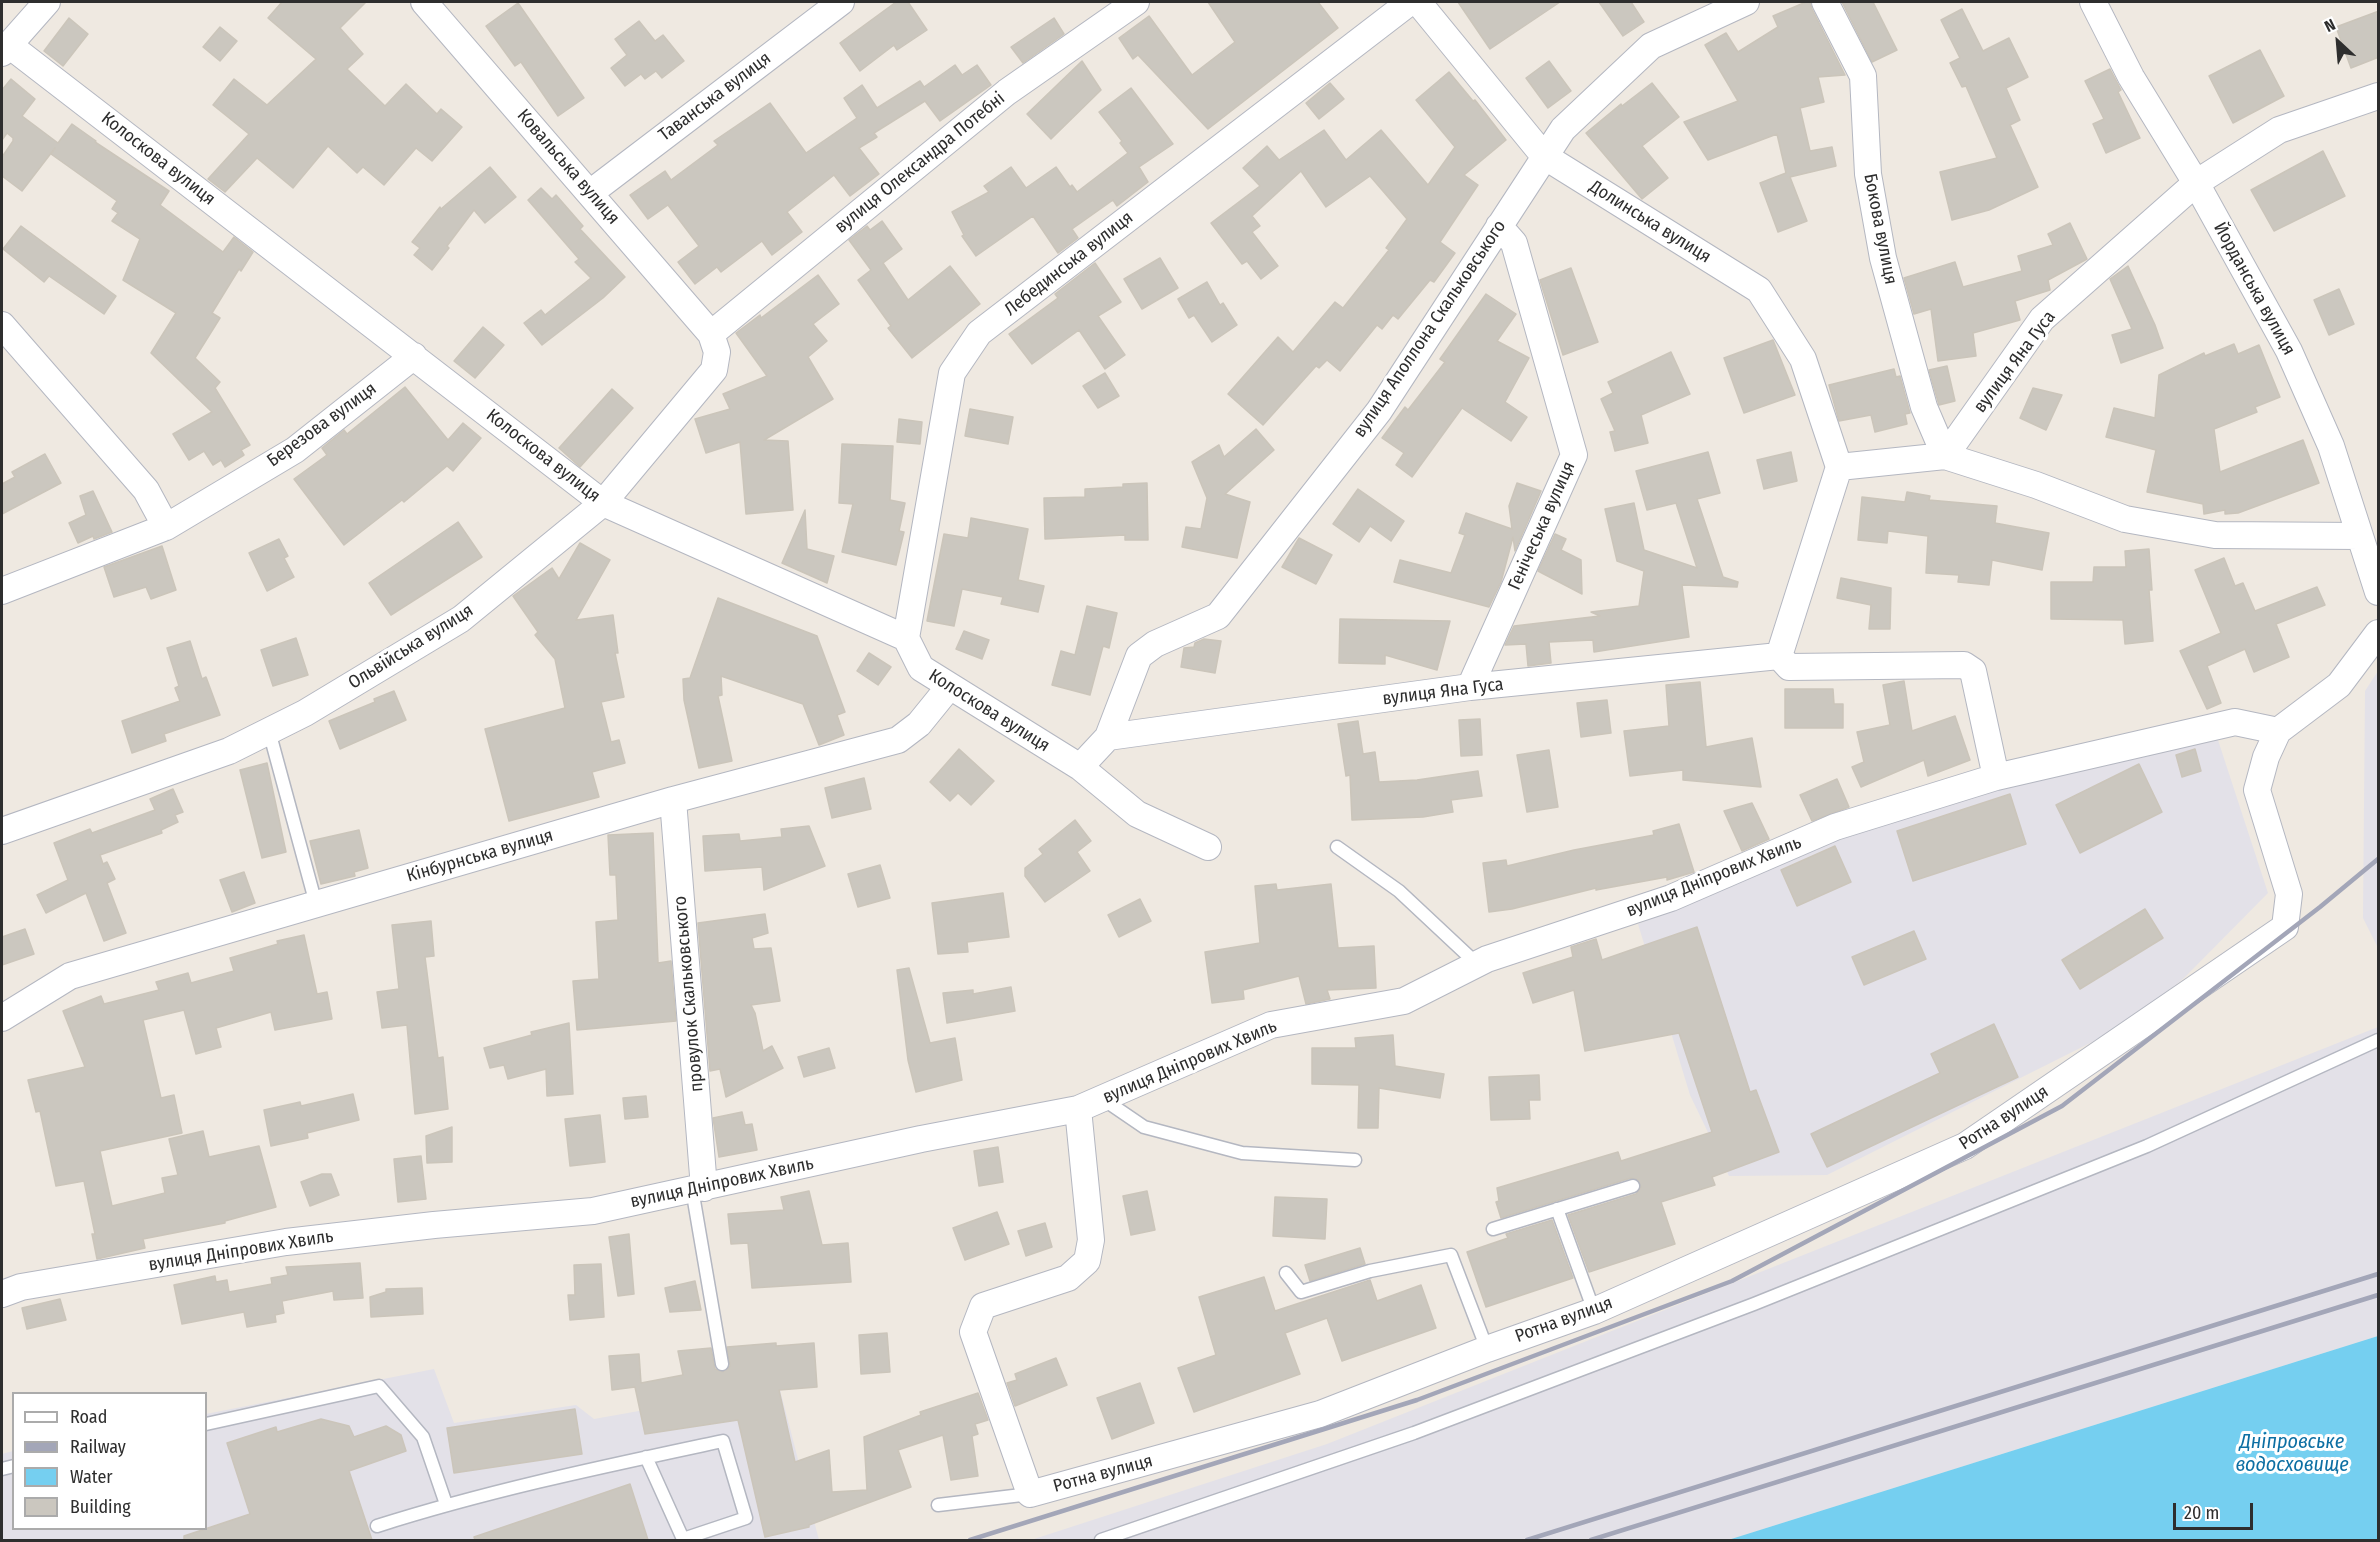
<!DOCTYPE html>
<html>
<head>
<meta charset="utf-8">
<style>
	body { margin:0 }
	#map { position:relative; width:2380px; height:1542px; overflow:hidden; background:#efe9e1; font-family:"Fira Sans Condensed",sans-serif }
	canvas { display:block }
	.frame { position:absolute; inset:0; border:3px solid #2e2e2e; pointer-events:none }
	.legend { position:absolute; left:12px; top:1392px; width:195px; height:138px; box-sizing:border-box; background:#fff; border:2px solid #ababab; margin:0; padding:8px 10px; list-style:none; font-size:18px; color:#2e2e2e }
	.legend li { display:flex; align-items:center; gap:12px; height:30px }
	.legend b { width:30px; border:2px solid #ababab }
	.north { position:absolute; left:2308px; top:12px; width:60px; height:60px; -webkit-text-stroke:4px #fff; paint-order:stroke; rotate:334deg; font-size:16px; font-weight:700; line-height:24px; text-align:center; color:#2e2e2e }
	.north::after { content:''; display:block; margin:auto; width:21px; height:27px; background:#2e2e2e; clip-path:polygon(50% 0,100% 100%,50% 72%,0 100%) }
	.scale { position:absolute; left:2173px; top:1503px; width:80px; height:27px; box-sizing:border-box; border:3px solid #2e2e2e; border-top:0; padding-left:8px; font-size:18px; line-height:21px; white-space:nowrap; color:#2e2e2e; -webkit-text-stroke:4px #fff; paint-order:stroke }
</style>
</head>
<body>
<div id="map">
<canvas width="2380" height="1542"></canvas>
<div class="frame"></div>
<ul class="legend">
<li><b style="height:8px;background:#fff"></b>Road</li>
<li><b style="height:8px;background:#a3a6b8"></b>Railway</li>
<li><b style="height:16px;background:#75cff0"></b>Water</li>
<li><b style="height:16px;background:#cbc7bf"></b>Building</li>
</ul>
<div class="north">N</div>
<div class="scale">20 m</div>
</div>
<script>
const ctx = document.querySelector('canvas').getContext('2d');
ctx.lineJoin = 'round';
function fill(path, color) { ctx.fillStyle = color; ctx.fill(path, 'evenodd'); }
function trace(path, color, width, dash) { ctx.strokeStyle = color; ctx.lineWidth = width; ctx.lineCap = dash ? 'butt' : 'round'; ctx.setLineDash(dash || []); ctx.stroke(path); }
function label(font, color, halo, rows, align = 'center') {
  ctx.font = font + ' "Fira Sans Condensed",sans-serif'; ctx.lineWidth = 6; ctx.setLineDash([]); ctx.textBaseline = 'middle'; ctx.strokeStyle = halo; ctx.fillStyle = color; for (const [text, x, y, turn = 0] of rows) {
    ctx.save(); ctx.translate(x, y); ctx.rotate((+turn || 0) * Math.PI / 180); ctx.textAlign = isNaN(turn) ? turn : align; if (halo) ctx.strokeText(text, 0, 0); ctx.fillText(text, 0, 0); ctx.restore();
  }
}
fill(new Path2D(`
	M2378 671V948L2363 918 2365 691Z
	M2217 737 2268 893 2184 978 2130 1023 1827 1175 1729 1176 1690 1095 1638 924 1859 829 1998 788Z
	M2378 1027V1336L1728 1540H1031L1327 1444Z
	M434 1369 454 1423 576 1405 594 1419 779 1386 819 1540H2V1454L13 1451 14 1528H206V1414Z`), '#e3e1e8');
fill(new Path2D(`
	M2378 1336V1540H1728Z`), '#75cff0');
const building = new Path2D(`
	M282 2H366L340 28 363 54 347 69 385 106 406 84 437 114 441 109 462 127 432 161 416 148 384 185 363 167 357 173 328 146 293 188 257 158 225 192 208 179 249 134 213 105 234 79 267 105 316 59 268 18Z
	M896 2H908L927 30 897 50 894 45 860 71 840 43Z
	M1208 2H1318L1338 28 1208 129 1138 55 1133 59 1119 38 1149 16 1192 75 1235 42Z
	M1458 2H1560L1490 49Z
	M1599 2H1631L1644 22 1623 36Z
	M1806 2H1810L1812 9 1845 75 1818 77 1824 102 1800 108 1810 151 1832 147 1836 166 1790 177 1807 221 1778 232 1760 183 1786 173 1777 134 1708 160 1684 122 1738 101 1705 45 1726 33 1738 52 1778 27 1773 16Z
	M1842 2H1873L1897 50 1872 62Z
	M518 3 584 98 558 116 521 62 515 66 486 26Z
	M1962 9 1983 51 2009 38 2028 77 2006 88 2020 120 2010 125 2038 187 1989 210 1952 220 1940 172 1997 158 1966 86 1962 87 1950 63 1960 58 1941 20Z
	M2379 11V57L2351 68 2336 27Z
	M69 18 88 34 63 66 44 51Z
	M1054 18 1064 34 1023 63 1011 47Z
	M639 21 655 41 663 35 684 61 662 78 656 71 645 79 641 74 625 86 611 68 627 55 615 39Z
	M220 27 237 41 220 61 203 47Z
	M2260 50 2284 96 2233 123 2209 76Z
	M1082 61 1101 90 1051 139 1027 114Z
	M1549 61 1571 91 1548 108 1526 78Z
	M955 65 962 75 977 65 991 85 940 121 925 101 874 133 877 137 859 148 879 174 850 196 834 175 787 212 802 232 772 255 762 241 721 272 717 267 695 284 678 262 699 246 668 205 648 219 630 195 665 171 671 180 718 145 714 141 770 103 806 153 857 118 844 98 862 85 877 108 920 81 924 87Z
	M2110 69 2121 90 2118 92 2140 138 2106 153 2093 124 2104 119 2085 81Z
	M1449 72 1473 101 1475 100 1506 140 1464 175 1478 185 1440 242 1455 253 1434 282 1430 280 1398 319 1393 315 1382 329 1377 325 1340 371 1327 360 1319 368 1316 366 1263 425 1228 394 1278 337 1293 352 1335 302 1343 308 1389 250 1386 248 1407 219 1370 176 1326 207 1301 171 1252 216 1260 226 1252 232 1278 266 1261 279 1247 261 1242 264 1211 223 1260 186 1243 168 1267 146 1279 160 1324 130 1346 160 1381 130 1428 185 1455 147 1416 100Z
	M11 79 35 99 22 116 58 143 72 124 96 141 95 142 169 191 160 205 223 252 234 237 253 252 241 271 239 269 212 313 220 318 195 358 220 382 215 388 250 445 241 450 244 455 225 467 221 460 213 465 204 451 189 460 173 434 212 412 151 353 176 313 123 280 140 239 112 221 118 213 112 209 117 201 51 154 55 148 22 191 2 176V157L13 141V138L7 133 2 140V90Z
	M1330 83 1344 99 1319 119 1306 103Z
	M1652 83 1679 117 1642 146 1668 178 1642 199 1586 133 1621 104 1622 106Z
	M1131 88 1173 144 1139 167 1148 182 1117 206 1113 200 1072 229 1078 238 1058 253 1033 216 976 256 962 236 964 235 952 212 989 192 984 186 1011 167 1026 188 1056 167 1070 187 1072 185 1077 192 1128 153 1120 143 1122 141 1099 112Z
	M2323 151 2345 196 2274 231 2251 190Z
	M490 167 516 197 485 223 474 210 447 246 449 248 432 270 414 255 420 248 412 242 440 207 441 209Z
	M541 188 552 199 556 195 583 226 580 229 625 277 603 298 542 345 524 323 541 310 545 315 591 278 575 262 579 259 528 200Z
	M882 221 902 249 883 263 908 300 950 266 980 304 912 358 888 328 891 326 858 280 871 270 849 240 867 226 870 230Z
	M2070 223 2087 259 2048 280 2050 290 2015 301 2020 320 1973 333 1976 356 1938 361 1931 309 1914 314 1904 278 1955 262 1963 287 2022 271 2018 256 2053 245 2048 234Z
	M21 226 116 296 104 314 49 276 44 282 3 249Z
	M1160 258 1178 288 1142 309 1124 279Z
	M1095 263 1121 302 1098 316 1125 355 1105 369 1079 330 1032 364 1009 334 1058 298 1055 294Z
	M2128 266 2155 325 2163 348 2121 363 2112 335 2132 329 2110 279Z
	M1571 268 1598 342 1563 355 1540 280Z
	M818 275 839 304 813 324 827 341 808 357 833 399 764 440 788 441 793 510 746 514 740 442 706 453 695 419 730 409 723 394 767 376 736 333 760 315 761 318Z
	M1207 282 1220 305 1223 303 1237 325 1212 342 1194 315 1189 318 1178 299Z
	M2339 289 2354 324 2329 335 2314 300Z
	M1486 294 1516 314 1497 341 1529 358 1505 402 1527 417 1511 441 1462 408 1412 477 1396 465 1404 453 1382 438 1405 407 1408 410 1445 362 1440 359Z
	M483 327 504 345 475 378 454 361Z
	M1773 340 1795 395 1744 413 1724 358Z
	M2234 344 2238 354 2259 345 2280 397 2255 407 2257 412 2214 429 2220 472 2303 440 2319 483 2238 513 2225 514V510L2204 514 2203 504 2147 492 2156 450 2106 437 2114 408 2155 418 2159 375 2204 353 2205 356Z
	M1671 352 1690 394 1641 415 1648 443 1615 451 1610 432 1615 431 1601 399 1613 393 1608 382Z
	M1947 366 1955 401 1939 405 1929 370Z
	M1894 369 1896 377 1900 376 1910 413 1905 414 1907 424 1875 432 1871 415 1839 421 1829 385Z
	M1105 373 1119 396 1098 408 1083 386Z
	M405 387 448 440 463 423 481 438 453 471 447 466 404 502 402 500 344 545 294 479 327 455 322 448 344 430 347 434Z
	M2033 388 2062 395 2046 430 2020 418Z
	M612 389 633 408 580 467 559 448Z
	M970 409 1013 417 1008 444 965 436Z
	M899 419 922 422 920 444 897 442Z
	M1256 429 1274 450 1225 494 1250 502 1237 558 1182 547 1186 527 1201 529 1207 498 1192 462 1219 445 1224 457Z
	M842 444 893 446 890 500 905 503 899 531 904 532 896 565 842 552 853 504 839 503Z
	M1708 452 1720 493 1697 499 1723 577 1738 582 1737 587 1682 585 1689 637 1594 652 1593 640 1549 642 1551 663 1528 666 1526 644 1505 645 1514 626 1600 616 1591 612 1639 606 1644 571 1617 561 1605 509 1634 503 1644 550 1697 568 1676 503 1647 510 1636 471Z
	M1791 452 1797 481 1764 489 1757 460Z
	M45 454 61 483 2 514V484L15 477 12 472Z
	M1147 483 1148 540H1125V535L1045 539 1044 498 1085 497V489L1123 487V484Z
	M1517 483 1541 491 1515 551 1513 537 1501 582 1489 607 1394 582 1400 560 1451 573 1465 535 1459 533 1466 513 1512 529 1509 506Z
	M1358 489 1404 521 1391 541 1370 526 1359 542 1333 524Z
	M93 491 112 532 94 539 93 536 78 543 69 523 86 515 80 496Z
	M1907 492 1930 496 1929 500 1997 506 1995 523 2049 533 2042 570 1992 560 1989 585 1958 582 1959 575 1926 573 1928 536 1888 531 1887 543 1858 540 1862 497 1905 502Z
	M805 510 807 549 834 556 827 583 782 563Z
	M971 518 1028 529 1018 580 1044 586 1038 612 1001 604 1003 597 962 589 954 626 927 621 944 534 968 538Z
	M458 522 482 557 391 615 369 583Z
	M1555 534 1566 539 1561 550 1581 560 1582 594 1538 571Z
	M1299 538 1332 555 1316 584 1282 567Z
	M279 539 288 556 284 558 294 577 267 591 249 553Z
	M580 543 610 560 576 620 613 615 618 653H615L624 697 601 702 611 742 619 740 625 763 592 772 599 797 509 821 485 729 565 708 555 659 535 635 538 632 513 596 552 568 559 579Z
	M162 546 176 590 151 599 146 587 114 597 104 567Z
	M2149 549 2152 590H2149L2153 641 2125 644 2123 620 2051 619V582H2093L2094 567H2126L2125 551Z
	M2224 558 2235 586 2243 583 2255 611 2317 587 2325 605 2276 624 2289 657 2254 672 2245 649 2207 666 2221 703 2207 709 2180 651 2221 633 2195 570Z
	M1841 578 1891 588 1890 629H1869L1871 605 1837 598Z
	M718 598 817 636 845 712 837 715 844 735 819 745 803 704 721 676 722 695 718 696 732 761 699 768 684 700 683 679 690 678Z
	M1087 606 1117 613 1109 648 1103 646 1090 695 1052 685 1061 651 1075 655Z
	M1340 619 1450 621 1437 670 1385 655V664L1339 663Z
	M964 631 989 640 982 659 956 649Z
	M296 638 308 675 273 686 261 650Z
	M1204 639 1221 641 1215 673 1181 667 1184 648 1194 647 1195 643Z
	M190 641 202 679 206 677 220 715 164 734 166 741 132 753 122 721 180 701 175 688 179 686 167 648Z
	M869 653 891 667 878 685 857 671Z
	M1904 681 1912 731 1955 716 1970 760 1928 776 1924 760 1861 787 1852 767 1864 762 1857 732 1890 725 1883 685Z
	M1700 682 1706 747 1752 738 1761 787 1683 780V770L1630 776 1624 731 1669 726 1666 685Z
	M1785 689H1833L1834 704H1843V728H1785Z
	M394 691 406 720 340 749 329 721 375 702 374 699Z
	M1607 700 1611 733 1581 737 1577 703Z
	M1480 719 1482 755 1461 756 1459 720Z
	M1358 721 1363 754 1375 752 1379 782 1417 780 1478 771 1482 796 1451 800 1453 812 1423 817 1352 820 1350 775 1346 776 1338 724Z
	M959 749 994 781 971 805 958 793 950 801 930 782Z
	M2195 749 2201 771 2182 777 2176 755Z
	M1549 750 1558 807 1527 812 1517 755Z
	M267 763 286 852 262 858 240 770Z
	M2139 764 2162 812 2080 853 2056 805Z
	M864 778 871 809 832 818 825 788Z
	M1837 779 1849 807 1812 821 1800 795Z
	M173 789 183 812 175 815 178 822 161 830 162 833 100 855 103 864 107 862 115 879 107 883 126 933 104 941 86 893 46 913 37 895 68 880 54 843 90 829 92 833 155 810 150 799Z
	M2010 794 2026 844 1913 881 1897 831Z
	M1752 803 1769 839 1742 851 1724 811Z
	M1075 820 1091 841 1077 852 1090 871 1045 902 1025 876V868L1043 854 1039 849Z
	M1679 824 1694 872 1667 880V877L1596 890V888L1512 909 1489 912 1483 863 1506 860 1507 866 1574 850 1654 835 1653 831Z
	M809 826 825 866 764 890 762 867 705 871 703 836 739 834 740 841 782 837 781 829Z
	M359 830 368 868 354 872 355 876 321 884 310 841Z
	M653 833 658 963 671 961 676 1021 577 1030 573 981 599 979 596 922 618 920 616 875H610L608 835Z
	M1835 846 1851 882 1797 906 1781 870Z
	M880 865 890 898 858 907 848 874Z
	M244 872 255 903 232 912 220 880Z
	M1276 884 1277 890 1331 884 1338 948 1374 946 1376 988 1327 990 1330 999 1306 1004 1299 976 1243 990 1244 999 1212 1003 1205 952 1260 943 1255 886Z
	M1003 893 1009 937 967 942 968 952 938 954 932 903Z
	M1140 899 1151 921 1119 937 1108 915Z
	M2145 909 2163 938 2080 989 2062 960Z
	M765 914 768 933 752 938 754 949 771 948 780 1001 751 1005 755 1013 763 1051 772 1046 783 1068 726 1097 720 1069 710 1071 698 923Z
	M431 921 434 956 425 957 438 1058 443 1057 448 1109 415 1114 407 1025 382 1028 377 992 399 989 392 925Z
	M1697 927 1750 1092 1756 1090 1779 1152 1712 1177 1715 1185 1661 1202 1675 1244 1589 1272 1568 1215 1636 1194 1641 1187 1638 1180 1631 1178 1501 1218 1496 1202 1499 1201 1497 1188 1618 1152 1621 1161 1712 1132 1679 1033 1585 1051 1574 990 1533 1003 1523 973 1573 957 1571 947 1596 939 1602 960Z
	M25 929 34 954 2 965V937Z
	M1914 931 1926 959 1864 985 1852 957Z
	M304 935 317 994 327 992 332 1019 275 1030 271 1012 216 1028 221 1047 196 1054 184 1010 143 1020 161 1098 174 1095 182 1133 100 1151 112 1206 165 1193 162 1178 178 1175 169 1139 203 1131 209 1157 259 1146 276 1207 225 1221V1223L143 1239 145 1248 97 1259 92 1234H95L84 1181 56 1186 40 1111 36 1112 28 1080 85 1067 63 1011 101 996 104 1004 159 990 156 982 188 973 191 983 234 971 230 958 278 944 277 941Z
	M909 968 930 1043 955 1038 962 1080 916 1092 908 1060 897 970Z
	M1011 987 1015 1011 947 1023 943 993 973 990V994Z
	M569 1023 573 1094 547 1096 546 1069 508 1079 504 1065 490 1068 484 1048 532 1035 531 1032Z
	M1994 1024 2018 1077 1827 1167 1811 1134 1940 1073 1931 1054Z
	M1393 1035 1395 1066 1444 1074 1440 1098 1379 1088 1378 1128H1358L1359 1085 1312 1084V1048H1356L1355 1038Z
	M829 1048 835 1068 804 1077 798 1057Z
	M1539 1075 1540 1100H1529L1530 1119 1491 1120 1489 1077Z
	M353 1094 359 1120 307 1133 308 1138 271 1146 264 1110 300 1102 301 1106Z
	M646 1096 648 1117 625 1119 623 1098Z
	M742 1112 745 1125 752 1124 757 1150 719 1157 713 1118Z
	M600 1115 605 1162 570 1166 565 1119Z
	M452 1127V1162L427 1163 426 1136Z
	M998 1147 1003 1182 979 1186 974 1151Z
	M421 1156 426 1199 398 1202 394 1159Z
	M322 1174H331L339 1195 310 1206 301 1182Z
	M809 1191 822 1245 848 1243 851 1282 752 1288 748 1243 731 1244 728 1214 784 1210 781 1197Z
	M1147 1191 1155 1230 1131 1235 1123 1196Z
	M1275 1197 1327 1199 1325 1239 1273 1236Z
	M997 1212 1009 1244 965 1260 953 1228Z
	M1552 1220 1573 1278 1486 1307 1467 1252 1508 1238 1506 1234Z
	M1045 1223 1052 1247 1026 1256 1018 1231Z
	M629 1234 634 1294 618 1296 609 1237Z
	M1360 1248 1365 1264 1310 1281 1305 1265Z
	M360 1263 363 1298 334 1300 333 1291 282 1301 284 1313 275 1315 276 1322 247 1327 244 1312 182 1324 174 1285 215 1276 216 1282 227 1280 229 1292 272 1284 271 1278 288 1275 286 1267Z
	M601 1264 604 1317 570 1320 568 1295H575L574 1265Z
	M1264 1277 1275 1311 1370 1280 1377 1301 1421 1285 1436 1328 1342 1361 1327 1318 1285 1333 1300 1374 1194 1412 1178 1368 1216 1355 1199 1297Z
	M695 1281 701 1310 670 1312 665 1288Z
	M422 1288 423 1314 371 1317 370 1297 386 1292V1289Z
	M60 1299 66 1320 27 1329 22 1308Z
	M887 1333 890 1372 861 1374 859 1335Z
	M776 1343V1346L814 1343 817 1387 779 1390 795 1462 829 1450 832 1492 867 1490 864 1437 921 1415 920 1412 978 1393 988 1420 975 1424 978 1434 972 1436 978 1476 951 1480 943 1435 898 1450 911 1487 809 1525V1527L765 1537 738 1420 645 1434 635 1387 612 1390 609 1356 639 1354 641 1383 683 1375 678 1351 711 1348 715 1369 723 1372 730 1366 727 1347Z
	M1056 1358 1067 1385 1015 1406 1007 1383 1017 1380 1015 1374Z
	M1140 1383 1154 1423 1112 1439 1097 1398Z
	M575 1409 582 1454 454 1473 447 1428Z
	M321 1419 349 1426 354 1437 386 1426 401 1435 406 1451 349 1471 372 1540H184V1536L250 1514 227 1443 276 1427 277 1432Z
	M630 1484 648 1540H475L474 1537Z`);
fill(building, '#cbc7bf');
trace(building, '#cbc5ba', 1.5);
const service = new Path2D(`
	M269 731 316 904
	M1337 847 1399 891 1477 964
	M1103 1099 1144 1127 1242 1153 1355 1160
	M692 1189 722 1364
	M1557 1209 1594 1311
	M1493 1229 1633 1186
	M1286 1273 1301 1292 1370 1271 1451 1255 1487 1349
	M206 1424 379 1386 423 1437 446 1504
	M2 1469 14 1466
	M938 1505 1030 1494
	M377 1526C490 1490 606 1466 723 1441L746 1518 683 1539 646 1457
	M1101 1540 1414 1433 1754 1304 2147 1146 2378 1040`);
const minor = new Path2D(`
	M1418 2 1544 156 1759 290 1803 359 1839 467
	M1825 2 1863 76 1868 174 1883 258 1924 407 1945 456 2036 485 2125 519 2215 535 2360 536
	M2093 2 2131 77 2196 183 2289 351 2331 446 2378 592
	M9 45 603 503 906 638 921 668 1080 767 1137 814 1208 847
	M2 53 47 2
	M590 193 841 2
	M2 325 146 490 166 527
	M711 334 1007 92 1136 2
	M2 591 166 527 295 450 414 356
	M906 638 952 373 979 333 1410 2
	M1779 656 1789 667 1964 665 1973 671 1996 777
	M1470 687 1574 455 1514 243 1499 226
	M1108 737 1470 687 1779 656 1839 467 1945 456 2042 319 2196 183 2279 130 2378 96
	M1080 767 1108 737 1139 656 1155 644 1218 616 1379 411 1563 129 1651 46 1746 2
	M673 800 704 1188
	M2 831 229 751 305 713 461 619 603 503 714 370 717 352 711 334 424 2
	M2 1018 70 976 673 800 898 740 919 724 949 687
	M1078 1109 1091 1240 1087 1261 1068 1278 983 1306 973 1332 1030 1494 1320 1414 1487 1349 1594 1311 1965 1146 2285 927 2289 894 2257 790 2266 757 2278 731
	M2 1294 21 1287 286 1242 434 1225 593 1211 921 1139 1078 1109 1271 1025 1404 1001 1487 959 1671 898 1835 827 1996 777 2235 722 2278 731 2339 685 2378 633`);
trace(service, '#b4b7c1', 15);
trace(minor, '#b4b7c1', 28);
trace(service, '#fff', 12);
trace(minor, '#fff', 26);
trace(new Path2D(`
	M970 1540 1417 1400 1732 1281 2062 1106 2320 907 2378 859
	M1527 1540 2378 1274
	M1591 1540 2378 1295`), '#a3a6b8', 4.5);
label('18px', '#2e2e2e', '#fff', [
	["Таванська вулиця",715,97,-37],
	["Колоскова вулиця",158,159,38],
	["вулиця Олександра Потебні",920,163,-39],
	["Ковальська вулиця",568,167,49],
	["Долинська вулиця",1650,222,32],
	["Бокова вулиця",1880,229,79],
	["Лебединська вулиця",1069,264,-38],
	["Йорданська вулиця",2254,289,61],
	["вулиця Аполлона Скальковського",1430,329,-56],
	["вулиця Яна Гуса",2015,362,-53],
	["Березова вулиця",322,425,-36],
	["Колоскова вулиця",543,456,38],
	["Генічеська вулиця",1542,526,-66],
	["Ольвійська вулиця",411,647,-32],
	["вулиця Яна Гуса",1443,692,-7],
	["Колоскова вулиця",989,711,32],
	["Кінбурнська вулиця",480,856,-16],
	["вулиця Дніпрових Хвиль",1714,877,-22],
	["провулок Скальковського",689,994,-95],
	["вулиця Дніпрових Хвиль",1190,1062,-23],
	["Ротна вулиця",2004,1118,-33],
	["вулиця Дніпрових Хвиль",722,1183,-12],
	["вулиця Дніпрових Хвиль",241,1251,-9],
	["Ротна вулиця",1564,1320,-20],
	["Ротна вулиця",1103,1474,-15]
]);
label('italic 20px', '#0d6fa3', '#fff', [
	["Дніпровське",2292,1442],
	["водосховище",2292,1465]
]);
</script>
</body>
</html>
